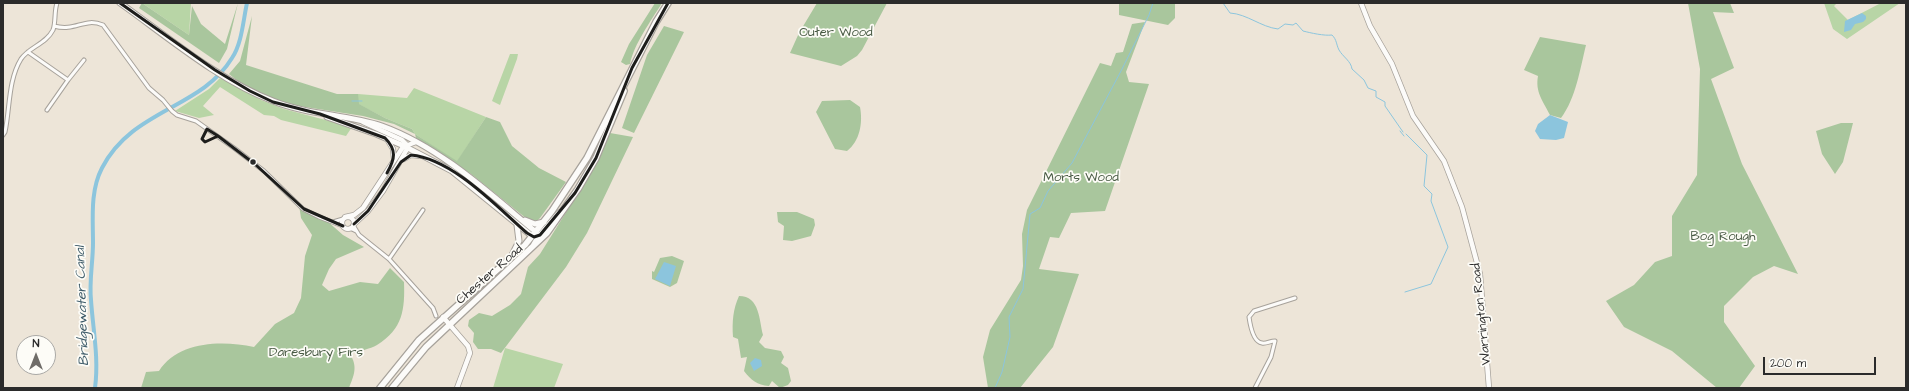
<!DOCTYPE html>
<html>
<head>
<meta charset="utf-8">
<style>
	body { margin:0 }
	#map { position:relative; width:1909px; height:391px; overflow:hidden; background:#ede5d8; font-family:"Architects Daughter",sans-serif }
	canvas { display:block }
	.frame { position:absolute; inset:0; border:4px solid #2b2b2b; pointer-events:none }
	.north { position:absolute; left:16px; top:335px; width:40px; height:40px; box-sizing:border-box; background:#fdfcf7; border:1px solid #a9a8a5; border-radius:50%; rotate:0deg; font-size:11px; font-weight:700; line-height:16px; text-align:center; color:#2b2b2b }
	.north::after { content:''; display:block; margin:auto; width:14px; height:18px; background:#6f6c68; clip-path:polygon(50% 0,100% 100%,50% 72%,0 100%) }
	.scale { position:absolute; left:1763px; top:357px; width:113px; height:18px; box-sizing:border-box; border:2px solid #2b2b2b; border-top:0; padding-left:5px; font-size:12px; line-height:14px; white-space:nowrap; color:#2b2b2b; -webkit-text-stroke:3px #fdfcf7; paint-order:stroke }
</style>
</head>
<body>
<div id="map">
<canvas width="1909" height="391"></canvas>
<div class="frame"></div>
<div class="north">N</div>
<div class="scale">200 m</div>
</div>
<script>
const ctx = document.querySelector('canvas').getContext('2d');
ctx.lineJoin = 'round';
function fill(path, color) { ctx.fillStyle = color; ctx.fill(path, 'evenodd'); }
function trace(path, color, width, dash) { ctx.strokeStyle = color; ctx.lineWidth = width; ctx.lineCap = dash ? 'butt' : 'round'; ctx.setLineDash(dash || []); ctx.stroke(path); }
function label(font, color, halo, rows, align = 'center') {
  ctx.font = font + ' "Architects Daughter",sans-serif'; ctx.lineWidth = 3.5; ctx.setLineDash([]); ctx.textBaseline = 'middle'; ctx.strokeStyle = halo; ctx.fillStyle = color; for (const [text, x, y, turn = 0] of rows) {
    ctx.save(); ctx.translate(x, y); ctx.rotate((+turn || 0) * Math.PI / 180); ctx.textAlign = isNaN(turn) ? turn : align; if (halo) ctx.strokeText(text, 0, 0); ctx.fillText(text, 0, 0); ctx.restore();
  }
}
fill(new Path2D(`
	M142 3H191L189 35Z
	M1824 3H1837L1834 6 1848 20 1881 3H1900L1847 39 1833 29Z
	M510 54H518L517 59 500 105 492 101Z
	M220 78 261 100 284 109 352 127 346 136 281 120 274 116 264 115 220 87 203 106 214 115 199 118 175 111 209 89Z
	M414 88 486 117 457 162 415 134 412 129 385 118 358 104V94L407 98Z
	M505 348 563 364 554 388H493Z`), '#b8d5a6');
fill(new Path2D(`
	M142 3 189 35 192 6 201 24 225 44 238 3 227 49 219 63 139 8Z
	M655 3H662C651 21 634 44 630 64L626 65 621 62 629 44Z
	M817 3H887L862 50 857 56 841 66 790 53 799 33Z
	M1119 3H1175V18L1168 25 1119 15Z
	M1688 3H1730L1734 13 1713 12 1734 68 1711 79 1742 164 1798 274 1774 266 1753 277 1724 306V322L1755 366 1739 388H1717L1672 351 1624 327 1606 301 1634 285 1655 262 1672 256V216L1697 175 1700 69Z
	M252 16 246 65 337 94H358L359 104 385 118 412 129 415 134 457 161 486 117 500 122 512 146 539 168 566 182 540 218 537 221 527 219 471 174 416 138 415 134 394 124 363 116 273 102 250 91 229 74 240 61Z
	M1145 22 1126 72 1129 82 1149 84 1105 211 1071 213 1059 238 1050 237 1039 269 1079 274 1053 347 1020 388H988L983 357 990 330 1021 280 1023 266 1022 234 1027 210 1100 63 1111 66 1116 53 1123 52 1132 24Z
	M664 26 684 32 634 133 622 128 647 55Z
	M1540 37 1586 45C1580 69 1576 98 1561 118L1550 115C1543 101 1535 92 1538 76L1524 70Z
	M850 100 860 107C863 123 860 141 847 151L835 149 816 112 822 101Z
	M1841 123H1853L1843 162 1835 174 1822 154 1816 131Z
	M610 133 633 137 587 233 566 267 501 353 491 349H478L473 342 474 333 468 326 469 320 479 313 492 316 510 305 521 294 528 267 540 254 588 177Z
	M299 205 326 220 343 235 364 247 336 259 329 269 322 285 329 291 360 282 378 284 390 268 404 282C405 309 403 329 377 345 370 349 359 351 350 354 358 367 354 375 349 388H141L146 372 159 371C178 341 222 340 254 347L275 324 294 313 301 298 305 256 312 235 301 218Z
	M777 212H797L814 219 815 225 811 236 792 241 783 240 784 226 778 222Z
	M672 256 684 261 677 283 670 287 652 279V271L654 272 660 258Z
	M739 296C760 296 759 320 763 335L759 342 765 348 781 351 784 357 781 363 788 368 791 381 788 385 780 388 772 381 769 386C757 385 751 380 744 371L747 357 741 358 738 339 733 337C732 322 733 309 739 296Z`), '#a9c69d');
fill(new Path2D(`
	M1862 13 1866 16V19L1863 22 1855 24 1851 30 1844 32 1845 21Z
	M1550 115 1568 122 1564 138 1556 140 1540 139 1535 131 1538 124Z
	M664 262 676 266 670 286 655 279Z
	M755 358 761 360 762 366 754 371 750 363Z`), '#8cc5dd');
trace(new Path2D(`
	M1223 3 1230 13C1247 14 1261 27 1278 29L1285 24 1293 25 1296 23 1303 31C1311 33 1324 36 1332 35 1337 40 1336 44 1339 50 1343 57 1351 61 1352 69L1364 80 1368 88 1376 91V97L1385 102V106L1403 132
	M352 101H362
	M1400 131 1404 136
	M1405 292 1431 284 1448 247 1431 201 1432 194 1424 186 1427 155 1406 134
	M995 388 1002 372 1010 337 1009 317 1023 289 1030 214 1040 208 1048 191 1072 163 1121 71 1149 15 1153 3`), '#8cc5dd', 1);
trace(new Path2D(`
	M95 388C99 358 93 330 91 300 89 281 93 262 93 243 93 218 90 191 102 168 132 109 201 109 232 58 242 43 243 21 247 3`), '#8cc5dd', 4);
const street = new Path2D(`
	M54 26C76 32 84 17 103 25L149 88 163 100 172 111 177 115 196 121 234 148 264 171 303 209 319 217 343 226
	M28 52 68 80 47 110
	M68 80 84 60
	M3 135 5 132C10 109 8 80 21 59 29 47 46 44 53 30 56 22 54 12 57 3
	M333 222 343 219
	M353 225 359 235 389 259 433 308 436 316
	M350 228 356 231
	M389 259 423 210
	M1255 388 1271 357 1275 341C1270 341 1266 344 1262 343 1253 342 1250 324 1249 317L1254 311 1295 298`);
const secondary = new Path2D(`
	M1361 3 1370 26 1392 64 1413 116 1444 161 1462 207 1480 274 1489 388
	M387 139 393 149 394 160
	M404 159 411 155 421 156
	M345 217 354 215 363 208 403 147 416 142
	M342 223a6 6 0 1 1 12 0a6 6 0 1 1-12 0Z
	M354 224 368 211 383 191 407 149 406 144 402 140 363 122
	M443 317 468 346 470 353 457 388`);
const primary = new Path2D(`
	M120 3C168 37 218 80 273 101 308 115 346 114 382 126 440 147 489 193 536 232L537 239 534 244
	M327 117 376 134 404 146 452 171 532 236 540 235 559 213
	M525 220 535 224 544 222
	M512 255 519 241 517 225`);
const highway = new Path2D(`
	M380 388 419 340 525 245 552 211 587 158 656 22 668 3
	M392 388 426 347 547 233 578 189 596 158 624 91`);
trace(street, '#a7a29b', 5);
trace(secondary, '#a7a29b', 6);
trace(primary, '#a7a29b', 7);
trace(highway, '#a7a29b', 8);
trace(street, '#fcfbf9', 3);
trace(secondary, '#fcfbf9', 4.5);
trace(primary, '#fcfbf9', 5);
trace(highway, '#fcfbf9', 5.5);
trace(new Path2D(`
	M120 3 215 70 250 91 273 102 320 114 385 138C397 150 395 159 387 173
	M207 129 218 136 205 142 202 139Z
	M218 136 256 165 304 209 343 226
	M354 224 368 211 401 162 411 155C453 159 496 206 527 233L534 237 540 235 575 193 596 158 632 68 668 3`), '#1d1d1b', 3);
for (const [x, y, r, color] of [
	[253,162,3.5,"#2b2b2b"]
]) { const dot = new Path2D(); dot.arc(x, y, r, 0, 2 * Math.PI); ctx.fillStyle = color; ctx.fill(dot); trace(dot, '#fdfcf7', 1.5); }
label('13px', '#485a44', '#fdfcf7', [
	["Outer Wood",836,33],
	["Morts Wood",1081,178],
	["Bog Rough",1723,237],
	["Daresbury Firs",316,353]
]);
label('13px', '#2b2b2b', '#fdfcf7', [
	["Chester Road",490,275,-41],
	["Warrington Road",1482,314,-96]
]);
label('italic 14px', '#3f5c6a', '#fdfcf7', [
	["Bridgewater Canal",83,306,-92]
]);
</script>
</body>
</html>
